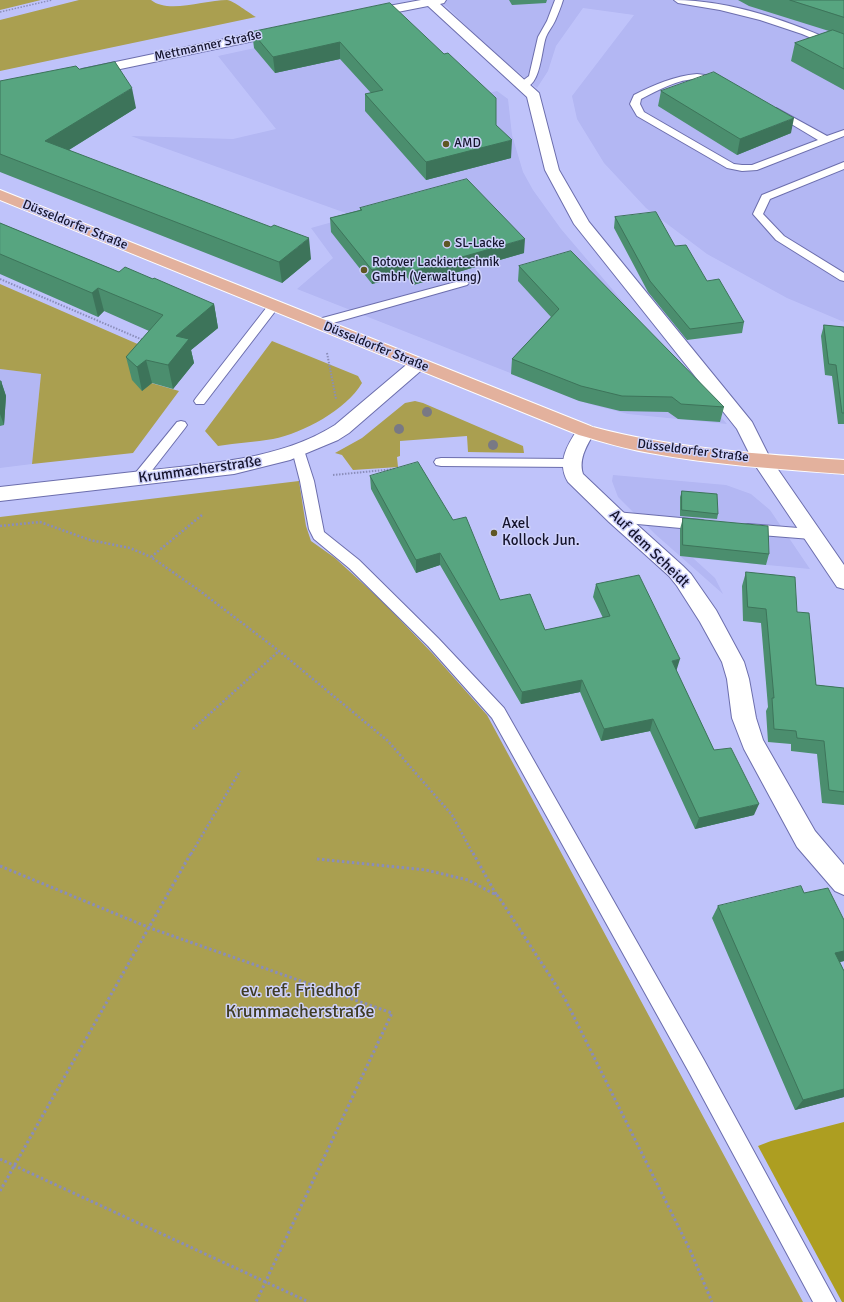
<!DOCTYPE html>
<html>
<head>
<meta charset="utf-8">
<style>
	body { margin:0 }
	canvas { display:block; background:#bfc3fa }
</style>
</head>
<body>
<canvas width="844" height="1302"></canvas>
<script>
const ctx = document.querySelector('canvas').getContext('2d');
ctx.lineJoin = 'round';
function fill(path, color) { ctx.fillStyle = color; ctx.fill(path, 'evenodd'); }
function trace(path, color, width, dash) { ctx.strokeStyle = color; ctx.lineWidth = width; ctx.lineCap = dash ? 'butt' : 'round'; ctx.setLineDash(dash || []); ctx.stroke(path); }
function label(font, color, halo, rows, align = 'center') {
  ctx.font = font + ' Signika,sans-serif'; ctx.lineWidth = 3; ctx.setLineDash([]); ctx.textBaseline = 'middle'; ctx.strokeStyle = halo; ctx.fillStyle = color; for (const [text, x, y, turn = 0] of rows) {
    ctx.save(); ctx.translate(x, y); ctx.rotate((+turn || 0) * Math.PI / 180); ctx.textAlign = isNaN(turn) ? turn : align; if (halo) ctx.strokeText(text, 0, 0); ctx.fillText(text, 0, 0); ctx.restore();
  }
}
fill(new Path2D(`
	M436 0H844V322L787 298 707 254 646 208 604 163 577 119 572 96 634 15 583 8 556 46 548 71 537 88 484 44 447 7Z
	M394 18 475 96 497 91 508 99 512 135 523 172 533 190 561 229 727 424 628 414 589 404 297 289 333 258 311 228 354 216 131 136 233 139 276 129 218 56Z
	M0 369 41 374 32 464 0 468Z
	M613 475 726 485 751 494 770 510 810 569 693 558 715 578 723 594 655 534 618 497 612 481Z`), '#b3b7f3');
fill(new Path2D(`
	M0 0H41L0 10Z
	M79 0H151C168 14 205 0 227 0 234 1 249 13 256 17L0 71V20Z
	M0 284 156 352 134 378 179 391 133 453 32 464 41 374 0 369Z
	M272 341 358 376 362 383C346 410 303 433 273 439 255 442 237 443 218 446L205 431Z
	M415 401 423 403 523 446 524 453 468 452 467 436 400 441V456L397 457 398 467 353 470 342 455 335 453 362 438 405 403Z
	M299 481 306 526 311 541 335 558 382 601 433 654 487 715 803 1302H0V517Z`), '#aa9f50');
fill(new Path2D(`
	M844 1122V1302H842L758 1146 771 1141Z`), '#ad9e21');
const service = new Path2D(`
	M555 0H563C561 7 558 14 555 21 553 26 548 31 546 37 541 50 541 93 519 87L517 85 529 76 538 37 547 21Z
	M674 0C730 0 793 22 844 46V52L802 34 760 20 720 10 678 3Z
	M697 74 720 77 725 80C719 85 705 79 698 79 677 79 659 90 641 99L640 104 644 112 734 164 742 165H752L818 140 773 113 771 111 773 109 776 108 827 136 844 130V136L757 170 742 171 727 168 637 116 630 104 634 95C654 85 674 76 697 74Z
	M844 162V169L770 199 763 214 784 236 844 273V281L840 280 776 240 753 214 762 195Z
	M463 280 469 283 467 285 319 327 315 326 313 323 315 320Z
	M274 302 278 303 280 305 204 404H196L194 401 196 398 270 303Z
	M181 421 185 422 187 425 185 428 143 482 138 484 133 482 131 479 133 476 177 422Z
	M298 446 303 447 304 450 314 481 324 532 359 560 438 638 504 708 704 1060 836 1302H813L690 1074 492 718 428 646 349 568 314 539 309 529 300 481 292 450 293 447Z
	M441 458 571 459 576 460 578 463 576 466 571 467 441 466 436 465 434 462 436 459Z
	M616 512 702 520 707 522 709 525 707 528 702 530 616 522 611 520 609 517 611 514Z
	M748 524 811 529 816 530 818 534 816 538 811 539 748 534 743 533 741 529 743 525Z`);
const minor = new Path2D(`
	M421 0H446L444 3 440 4 539 93 559 170 589 222 752 422 770 458 844 565V589L837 587 755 465 737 429 574 224 545 170 527 97 428 6 367 18 363 17 361 14 363 11 367 10Z
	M282 27 287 28 288 31 287 34 87 76 82 75 80 72 82 69 87 68Z
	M418 358 424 360 427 364 424 368 349 433 338 440 290 460 234 474 0 501V487C50 481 101 476 151 470 213 463 281 459 335 425L412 360Z
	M586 425 593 427 595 431C588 444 578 458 583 474L623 512 683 566 691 574 716 610 744 662 749 679 756 718 763 740 815 831 844 865V895L835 891 797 847 744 749 732 718 727 679 722 662 700 622 677 586 669 576 609 522 568 482C556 462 568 444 579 427Z`);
const primary = new Path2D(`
	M0 190 593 427C675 449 759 454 844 460V474C779 469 714 465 650 453 626 449 603 442 579 435L0 200Z`);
trace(service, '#6c6ead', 2);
trace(minor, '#6c6ead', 2);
trace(primary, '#fff', 2);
trace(new Path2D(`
	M0 12 52 0`), '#8a8dba', 1.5, [1.5, 1.5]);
trace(new Path2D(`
	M0 279 143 340
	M327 353 336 399
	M333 475 395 469`), '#8a8dba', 2, [1.5, 1.5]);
trace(new Path2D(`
	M202 515 151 557 200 591 279 651 388 741 452 815 473 854
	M0 526 40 522 90 540 130 548 151 557
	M193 729 279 651
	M191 854 240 771`), '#8a8dba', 2.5, [2, 2]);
trace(new Path2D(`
	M473 853 497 896
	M317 859 426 870 468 880 498 896 565 999 690 1250 712 1302
	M0 866 150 928 392 1013 256 1302
	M0 1159 309 1302
	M0 1191 191 853`), '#8a8dba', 3, [2.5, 2.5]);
fill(service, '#fff');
fill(minor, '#fff');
fill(primary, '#e3b19d');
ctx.fillStyle = '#797984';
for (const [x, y] of [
	[427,412],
	[399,429],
	[493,445]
]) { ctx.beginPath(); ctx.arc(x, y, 5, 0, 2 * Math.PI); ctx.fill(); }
fill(new Path2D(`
	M509 0H547L546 3 512 5Z
	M738 0H844V90L791 61 795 43 829 31 749 6Z
	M390 3 496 125 511 158 426 180 365 111V94L371 93 340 59 275 73 254 48 252 32Z
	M79 69 136 108 69 150 311 259 282 283 0 172V81Z
	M661 91 791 133 737 155 658 106Z
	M360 208 524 253 413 285 405 275 372 284 331 232 330 218 360 210Z
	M615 217 675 246 744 322 742 333 687 340 648 292 614 228Z
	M0 223 119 272 214 304 218 328 191 350 194 363 173 389 152 383 142 391 132 380 126 357 149 331 104 311 98 317 0 274Z
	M519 266 724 407 720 422 678 419 668 412 620 411 579 401 511 374 512 359 551 317 518 281Z
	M824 325 844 327V424H838L832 376 825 375 821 336Z
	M0 381H1L6 396 4 425 0 426Z
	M370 476 500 600 545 630 603 618 593 597 596 584 676 670 714 750 754 815 695 829 650 731 601 741 580 692 521 704 440 565 416 573 371 489Z
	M682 491 718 514 717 519 680 516V497Z
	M683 518 769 554 766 565 680 556V529Z
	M746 572 797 612 816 685 844 688V805L822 803 817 754 791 751V744L768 742 766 711 768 707 761 623 743 621 742 586Z
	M804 893 844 920V961L840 962 844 971V1097L795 1110 712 918 718 906Z`), '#4b8e6e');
fill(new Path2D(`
	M340 42V59L275 73 273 57Z
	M132 88 136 108 51 161 45 141Z
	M794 118 791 133 737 155 740 139Z
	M512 140 511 158 426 180V162Z
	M309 238 311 259 282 283 279 262Z
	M525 239 524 253 413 285V271Z
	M405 261V275L372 284V270Z
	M98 288 104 311 98 317 92 293Z
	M214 304 218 328 191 350 194 363 173 389 168 365 176 336Z
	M146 360 152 383 142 391 137 367Z
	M1 381 6 396 4 425 0 414V394Z
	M440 553V565L416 573V560Z
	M680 659 676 672 672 661Z
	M582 680 580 692 521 704 522 692Z
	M653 719 650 731 601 741 604 729Z
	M759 804 754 815 695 829 699 818Z
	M844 951V961L827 965 835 953Z
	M844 1089V1097L795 1110 803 1100Z`), '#3d745a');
const building = new Path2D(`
	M790 0H844V17Z
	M390 3 444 54 448 53 496 98V125L512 140 426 162 365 94 383 90 340 42 273 57 252 32Z
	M833 30 844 34V69L795 43Z
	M115 62 132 88 45 141 271 227 274 225 309 238 279 262 0 154V81L76 66 79 69Z
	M714 72 794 118 740 139 661 91Z
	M467 179 525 239 413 271 405 261 372 270 330 218 362 210 360 208Z
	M656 212 675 246 686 245 707 281 719 279 744 322 690 329 650 281 615 217Z
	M0 223 119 272 125 267 153 279 154 278 214 304 176 336 189 339 168 365 146 360 137 367 126 357 163 315 98 288 92 293 0 254Z
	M571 251 724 407 681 404 672 397 622 396 581 386 512 359 559 309 519 266Z
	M824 325 844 327V413H842L836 365 829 364Z
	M0 381H1L0 394Z
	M418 462 453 520 466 517 500 600 530 594 545 630 610 616 596 584 639 575 680 659 672 661 714 750 731 748 759 804 699 818 653 719 604 729 582 680 522 692 440 553 416 560 370 476Z
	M682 491 717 494 718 514 682 510Z
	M683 518 768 526 769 554 683 545Z
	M746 572 795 577 797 612 809 613 816 685 844 688V792L829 790 824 741 797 738 796 731 774 729 772 698H774L766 609 748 607Z
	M801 886 804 893 828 888 844 920V951L835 953 844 971V1089L803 1100 718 906Z`);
fill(building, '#57a580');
trace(building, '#3d745a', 1);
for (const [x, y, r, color] of [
	[446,144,4,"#5f5724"],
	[447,244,4,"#5f5724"],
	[364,270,4,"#5f5724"],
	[494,533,4,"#5f5724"]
]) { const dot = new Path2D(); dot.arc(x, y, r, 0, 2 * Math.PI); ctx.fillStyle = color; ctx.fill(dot); trace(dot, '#ced1fb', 1.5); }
label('13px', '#15142d', '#ced1fb', [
	["Mettmanner Straße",208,46,-12],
	["Düsseldorfer Straße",75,225,22],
	["Düsseldorfer Straße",376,347,22],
	["Düsseldorfer Straße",693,451,7]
]);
label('13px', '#15142d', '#ced1fb', [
	["AMD",454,144],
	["SL-Lacke",455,244],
	["Rotover Lackiertechnik",372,263],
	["GmbH (Verwaltung)",372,278]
], 'left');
label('15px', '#15142d', '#ced1fb', [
	["Krummacherstraße",200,470,-8],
	["Auf dem Scheidt",649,549,44]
]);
label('15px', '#15142d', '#ced1fb', [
	["Axel",502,524],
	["Kollock Jun.",502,541]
], 'left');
label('18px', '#3f3c23', '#ced1fb', [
	["ev. ref. Friedhof",300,991],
	["Krummacherstraße",300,1012]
]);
</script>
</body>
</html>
